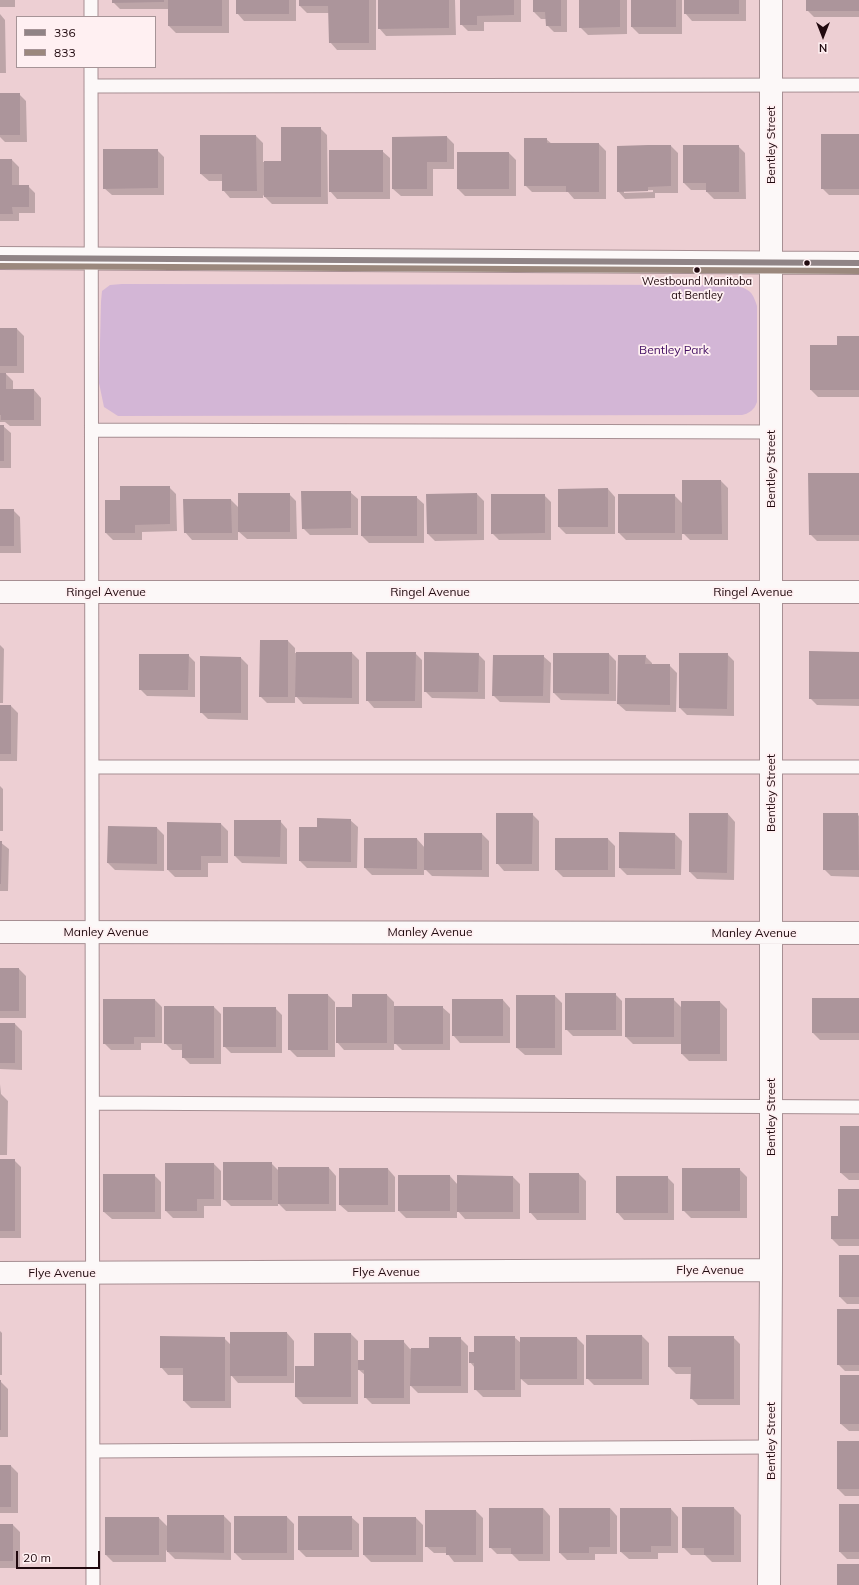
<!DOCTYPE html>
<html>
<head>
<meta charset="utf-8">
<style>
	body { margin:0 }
	#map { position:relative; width:859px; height:1585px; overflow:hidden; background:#edcfd3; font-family:Mulish,sans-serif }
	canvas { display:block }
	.legend { position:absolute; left:16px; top:16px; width:140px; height:52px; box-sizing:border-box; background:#fff0f2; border:1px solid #a69497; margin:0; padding:5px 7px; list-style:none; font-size:12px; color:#20090e }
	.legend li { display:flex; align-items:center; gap:8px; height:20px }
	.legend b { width:20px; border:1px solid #a69497 }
	.north { position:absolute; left:803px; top:16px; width:40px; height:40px; -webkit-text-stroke:3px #fff0f2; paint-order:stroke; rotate:180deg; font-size:11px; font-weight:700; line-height:16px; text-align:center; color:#20090e }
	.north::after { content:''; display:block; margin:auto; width:14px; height:18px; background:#20090e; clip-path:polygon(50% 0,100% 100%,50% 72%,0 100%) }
	.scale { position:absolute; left:16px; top:1551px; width:84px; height:18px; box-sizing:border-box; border:2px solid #20090e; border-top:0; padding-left:5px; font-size:12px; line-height:14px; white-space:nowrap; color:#20090e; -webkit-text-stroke:3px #fff0f2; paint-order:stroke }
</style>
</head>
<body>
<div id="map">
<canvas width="859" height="1585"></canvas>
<ul class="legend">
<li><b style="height:5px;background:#908486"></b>336</li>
<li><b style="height:5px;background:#9b887d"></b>833</li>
</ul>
<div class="north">N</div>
<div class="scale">20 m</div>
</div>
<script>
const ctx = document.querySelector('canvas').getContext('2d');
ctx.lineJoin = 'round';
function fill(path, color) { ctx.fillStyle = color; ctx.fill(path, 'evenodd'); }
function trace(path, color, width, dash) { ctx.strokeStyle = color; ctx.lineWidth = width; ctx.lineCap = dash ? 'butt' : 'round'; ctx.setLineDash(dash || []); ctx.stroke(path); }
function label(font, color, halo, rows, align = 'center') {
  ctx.font = font + ' Mulish,sans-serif'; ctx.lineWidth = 3.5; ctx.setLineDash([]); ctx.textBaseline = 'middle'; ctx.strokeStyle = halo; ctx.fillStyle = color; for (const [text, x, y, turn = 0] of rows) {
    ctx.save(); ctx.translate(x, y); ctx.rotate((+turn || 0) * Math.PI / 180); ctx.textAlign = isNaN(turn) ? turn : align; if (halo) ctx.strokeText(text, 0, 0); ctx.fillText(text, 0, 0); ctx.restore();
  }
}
fill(new Path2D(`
	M122 284 735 285C750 290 752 291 757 306V402C754 410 750 413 742 415L118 416 104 407 99 383 101 302 102 291 110 285Z`), '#d3b6d6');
fill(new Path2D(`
	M0 0H15V7H0Z
	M113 0H229V33H176L169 26V9H120L113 2Z
	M237 0H296V21H244L237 13Z
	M300 0H376V50H337L330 42 329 13H307L300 6Z
	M379 0H455L456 35 386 36 379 28Z
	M461 0H521V22H484V31H468L461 24Z
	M534 0H567V32H554L547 25 546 19H541L534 12Z
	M580 0H627V34L588 35 580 27Z
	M632 0H682V34H639L632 27Z
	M685 0H746V21H692L685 13Z
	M807 0H859V17H814L807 10Z
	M0 14 5 20 6 73H0Z
	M0 94H19L26 101 27 142H5L0 137Z
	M320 128 327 135 328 204H272L263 195V198H230L223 190V181H209L201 174 256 136 263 143V162H282Z
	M859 136V195H829L822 188Z
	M447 137 454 144V169H433V196H401L393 189V138Z
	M546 139 552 144H599L606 151V199H574L568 192H532L525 185Z
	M671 146 678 153V193H655V198L625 199 618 191ZM653 190V192L624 193V191Z
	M738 146 745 153 746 199H714L707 192V190H691L684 183Z
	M157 150 164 157V195H112L104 188Z
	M382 151 390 158V199H337L330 191Z
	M458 153H509L516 160V196H465L458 189Z
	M0 160H12L19 167V186H28L35 193V213H19V221H0Z
	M0 329H17L24 336V373H5L13 381V390H34L41 398V426H10L5 422H0Z
	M859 337V397H818L811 390 838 346Z
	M0 426H3L11 433V468H0Z
	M859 474V541H817L810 534Z
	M721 481 728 488V540H690L682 532V540H626L619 533 674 495 683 504Z
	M169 487 176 494 177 531 142 532V540H113L106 533 121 501Z
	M608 489 615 497V534H566L559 527Z
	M350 492 358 499V535H310L303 528Z
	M289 494 296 501 297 539H247L238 531V540H192L185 532 231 500 239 508Z
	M477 494 484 501V540L435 541 428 534 427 495Z
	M544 495 551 502V540H499L492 533Z
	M362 497H416L424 504V543H369L362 536Z
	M0 510H13L20 517 21 553H0Z
	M261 641H288L295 648V653H352L359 660V704H303L295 695V703H267L260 696Z
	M0 645 4 649 3 703H0Z
	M415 653 422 660V708H374L367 700Z
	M859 653V706L817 705 810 698Z
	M478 654 485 661V699L432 698 425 691Z
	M609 654 616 661V701L561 700 554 693Z
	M727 654 734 661V716L687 715 680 708Z
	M188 655 195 662V697L147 696 140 689Z
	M543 656 551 663 550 703 500 702 493 695Z
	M645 656 652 663V665H669L677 673 676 712 626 711 618 704Z
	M201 657 241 658 248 665V720L208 719 201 712Z
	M0 706H11L18 713 17 761H0Z
	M0 786 3 789V831H0Z
	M532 814 539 821V871H504L497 863Z
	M728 814 735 822 734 880 697 879 690 872Z
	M857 814 859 816V877L831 876 824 869Z
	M350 820 358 827 357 868H307L300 861 318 828Z
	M280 821 287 829V864L242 863 235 856Z
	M168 823 221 824 228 831V863H208V877H175L168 870Z
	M157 828 164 835V871L115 870 108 863Z
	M482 834 489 841V877L432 876 424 868V875H372L365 868 417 839 425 848Z
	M675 834 682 841 681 875H627L620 868Z
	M608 839 615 846V877H563L556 870Z
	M0 842 9 849 8 891H0Z
	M0 969H19L26 976V1018H0Z
	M615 994 622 1001V1036H573L566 1029Z
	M328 995 335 1002V1057H297L289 1049Z
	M387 995 394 1002V1007H442L450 1014V1050H402L394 1042V1050H344L337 1042 353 1008Z
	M555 996 562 1003V1055H525L517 1048Z
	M673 999 682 1008 720 1002 727 1009V1061H689L682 1054V1044H633L626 1037Z
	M859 999V1040H820L813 1033Z
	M155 1000 162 1007V1043H141V1050H111L104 1043Z
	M503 1000 510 1008V1043H460L453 1035Z
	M214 1007 221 1014V1064H190L183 1057V1050H172L165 1043Z
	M275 1008 282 1015V1053H231L224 1046Z
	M0 1024H15L22 1031V1070L0 1069Z
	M0 1084 1 1094 8 1101 7 1155H0Z
	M859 1127V1180H849L841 1173Z
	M0 1160H14L21 1167V1238H0Z
	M271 1163 279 1171 329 1168 336 1176V1211H286L278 1203V1206H231L224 1199Z
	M214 1164 221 1171V1206H204V1218H173L166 1211Z
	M388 1169 395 1177V1212H348L340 1205Z
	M739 1169 747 1177V1218H691L684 1211Z
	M579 1174 586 1181V1220H537L530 1212Z
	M154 1175 161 1182V1219H112L104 1212Z
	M450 1176 458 1185 513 1177 520 1184V1219H465L457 1210V1218H406L399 1211Z
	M667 1177 674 1184V1220H624L617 1212Z
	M859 1190V1246H839L832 1239 839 1217Z
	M859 1256V1304H847L840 1297Z
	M859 1310V1371H845L838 1364Z
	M0 1331 2 1333V1375H0Z
	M287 1333 294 1341V1383H238L231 1375V1408H191L184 1401V1375H168L161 1367 224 1338 231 1345Z
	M315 1334H351L358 1341V1361H365L403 1341 410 1349H430L460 1338 468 1346V1393H418L410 1385V1404H372L365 1397V1375L358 1369V1404H303L296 1397 315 1367Z
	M642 1336 649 1343V1385H594L587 1378Z
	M514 1337 521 1343 577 1338 584 1345V1385H528L521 1379V1397H483L475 1389V1368L470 1362 475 1353Z
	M733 1337 740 1344V1405H698L691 1398 692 1374H676L669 1367Z
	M859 1376V1431H849L841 1424Z
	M0 1381 8 1389V1437H0Z
	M859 1442V1496H845L838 1489Z
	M0 1466H11L18 1473V1513H0Z
	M859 1505V1559H847L840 1552Z
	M543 1508 550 1516V1561H519L512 1554H497L490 1547Z
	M610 1508 617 1516V1554H595V1560H567L560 1553Z
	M734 1508 741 1515V1562H712L705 1555H691L684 1548Z
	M671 1509 678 1517V1553H658V1559H629L621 1552Z
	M476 1511 483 1518V1562H454L447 1553H434L426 1546Z
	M224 1516 231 1523V1560L175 1559 166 1550V1562H113L106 1555 159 1518 168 1527Z
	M287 1517 294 1524V1560H242L235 1553Z
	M299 1517H351L359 1524V1557H306L299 1550Z
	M416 1518 423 1525V1562H371L364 1555Z
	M0 1525H13L20 1532V1568H0Z`), '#0003');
fill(new Path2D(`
	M112 0H164V2L112 3Z
	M168 0H222V26H168Z
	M236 0H289V14H236Z
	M299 0H369V43H329L328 6H299Z
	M378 0H449V28L378 29Z
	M460 0H514V15L477 16V25H460Z
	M533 0H561V26H546L545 12H533Z
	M579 0H620V27L579 28Z
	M631 0H676V27H631Z
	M684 0H739V14H684Z
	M806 0H859V11H806Z
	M0 93H20V135H0Z
	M281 127H321V197H264V161H281Z
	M821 134H859V189H821Z
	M200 135H256L257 191H222V174H200Z
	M447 136V162H427V189H392V137Z
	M524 138H547V143H599V192H566V186H524Z
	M648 145H671V186L648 187V191L617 192V146Z
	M683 145H739V192H706V183H683Z
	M103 149H158V188L103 189Z
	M329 150H383V192H329Z
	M457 152H509V189H457Z
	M0 159H12V185H29V207H12L13 214H0Z
	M0 328H17V366H0Z
	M837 336H859V390H810V345H837Z
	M0 373H6V389H34V420H1V415H0Z
	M0 425H4V461H0Z
	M808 473H859V535H809Z
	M682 480H721L722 534H682Z
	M120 486H170V524L135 525V533H105V500H120Z
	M608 488V527H558V489Z
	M301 491H351V528L302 529Z
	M238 493H290V532H238Z
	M477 493V534H427L426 494Z
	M491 494H545V533L491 534Z
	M618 494H675V533H618Z
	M361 496H417V536H361Z
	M183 499H231L232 533H184Z
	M0 509H14V546H0Z
	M260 640H288V697H259Z
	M809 651 859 652V699H809Z
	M296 652H352V698L295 697Z
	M366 652H416L415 701H366Z
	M424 652 479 653 478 692H424Z
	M553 653H609V694L553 693Z
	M679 653H728L727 709 679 708Z
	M139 654H189L188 690H139Z
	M493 655H544L543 696H492Z
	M618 655H646L645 664H670V705L617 704Z
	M200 656 241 657V713H200Z
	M0 705H11V754H0Z
	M496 813H533L532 864H496Z
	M689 813H728L727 873 689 872Z
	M823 813H858L859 870H823Z
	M317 818 351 819V862L299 861V827H317Z
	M234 820H281L280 857 234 856Z
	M167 822 221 823V856H201V870H167Z
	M108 826 157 827V864L107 863Z
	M619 832 675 833V869L619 868Z
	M424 833H482V870H424Z
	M364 838H417V869L364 868Z
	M555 838H608V870H555Z
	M0 841H2L1 884H0Z
	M0 968H19V1011H0Z
	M565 993H616V1030H565Z
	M288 994H328V1050H288Z
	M352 994H387V1043H336V1007H352Z
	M516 995H555V1048H516Z
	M625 998H674V1037H625Z
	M812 998H859V1033H812Z
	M103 999H155V1037H134V1044H103Z
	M452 999H503V1036H452Z
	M681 1001H720V1054H681Z
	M164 1006H214V1058H182V1044H164Z
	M394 1006H443V1044H394Z
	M223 1007H276V1047H223Z
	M0 1023H15V1063H0Z
	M840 1126H859V1173H840Z
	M0 1159H15V1231H0Z
	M223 1162H272V1200H223Z
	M165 1163H214V1199H197V1211H165Z
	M278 1167H329V1204H278Z
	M339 1168H388V1205H339Z
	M682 1168H740V1211H682Z
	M529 1173H579V1213H529Z
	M103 1174H155V1212H103Z
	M398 1175H450V1211H398Z
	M457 1175 513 1176V1212H457Z
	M616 1176H668V1213H616Z
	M838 1189H859V1239H831V1216H838Z
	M839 1255H859V1297H839Z
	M837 1309H859V1365H837Z
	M230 1332H287V1376H230Z
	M314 1333H351V1397H295V1366H314Z
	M586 1335H642V1379H586Z
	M160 1336 225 1337V1401H183V1368H160Z
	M474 1336H515V1390H474V1363H469V1352H474Z
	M668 1336H734V1399H690L691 1367H668Z
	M429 1337H461V1386H410L411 1348H429Z
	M520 1337H577V1379H520Z
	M364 1340H404V1398H364V1370H358V1360H364Z
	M840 1375H859V1424H840Z
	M0 1380H1V1430H0Z
	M837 1441H859V1489H837Z
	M0 1465H11V1507H0Z
	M839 1504H859V1552H839Z
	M682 1507H734V1555H704V1548H682Z
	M489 1508H543V1554H511V1548H489Z
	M559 1508H610V1547H589V1553H559Z
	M620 1508H671V1546H651V1552H620Z
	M425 1510H476V1555H446V1547H425Z
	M167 1515H224V1553L167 1552Z
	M234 1516H287V1553H234Z
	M298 1516H352V1550H298Z
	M105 1517H159V1555H105Z
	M363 1517H416V1555H363Z
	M0 1524H13V1561H0Z
	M837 1564H859V1585H837Z`), '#ac959b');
const lane = new Path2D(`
	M91 0V17
	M91 67 93 1585
	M91 86 859 85
	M92 430 771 432
	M92 767H859
	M93 1103 859 1107
	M93 1451 771 1447`);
const street = new Path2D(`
	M0 258 859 263
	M0 592H859
	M0 932 859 933
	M0 1273 771 1270
	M769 1585 771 1270V0`);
trace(lane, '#a78f93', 15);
trace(street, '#a78f93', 24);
trace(lane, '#fcf8f8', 13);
trace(street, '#fcf8f8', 22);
trace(new Path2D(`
	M0 258 859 263`), '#908486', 6);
trace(new Path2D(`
	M0 266 859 271`), '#9b887d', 6);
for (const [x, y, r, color] of [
	[807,263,3.5,"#20090e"],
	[697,270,3.5,"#20090e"]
]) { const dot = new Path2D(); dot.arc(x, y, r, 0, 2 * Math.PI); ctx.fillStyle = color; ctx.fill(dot); trace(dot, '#fff0f2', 1.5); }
label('11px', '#20090e', '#fff0f2', [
	["Westbound Manitoba",697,282],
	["at Bentley",697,296]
]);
label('12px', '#20090e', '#fff0f2', [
	["Bentley Street",771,145,-90],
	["Bentley Street",771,469,-90],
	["Ringel Avenue",106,592],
	["Ringel Avenue",430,592],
	["Ringel Avenue",753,592],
	["Bentley Street",771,793,-90],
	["Manley Avenue",106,932],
	["Manley Avenue",430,932],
	["Manley Avenue",754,933],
	["Bentley Street",771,1117,-90],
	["Flye Avenue",710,1270],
	["Flye Avenue",386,1272],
	["Flye Avenue",62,1273],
	["Bentley Street",771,1441,-90]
]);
label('12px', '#431063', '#fff0f2', [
	["Bentley Park",674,350]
]);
</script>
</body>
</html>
